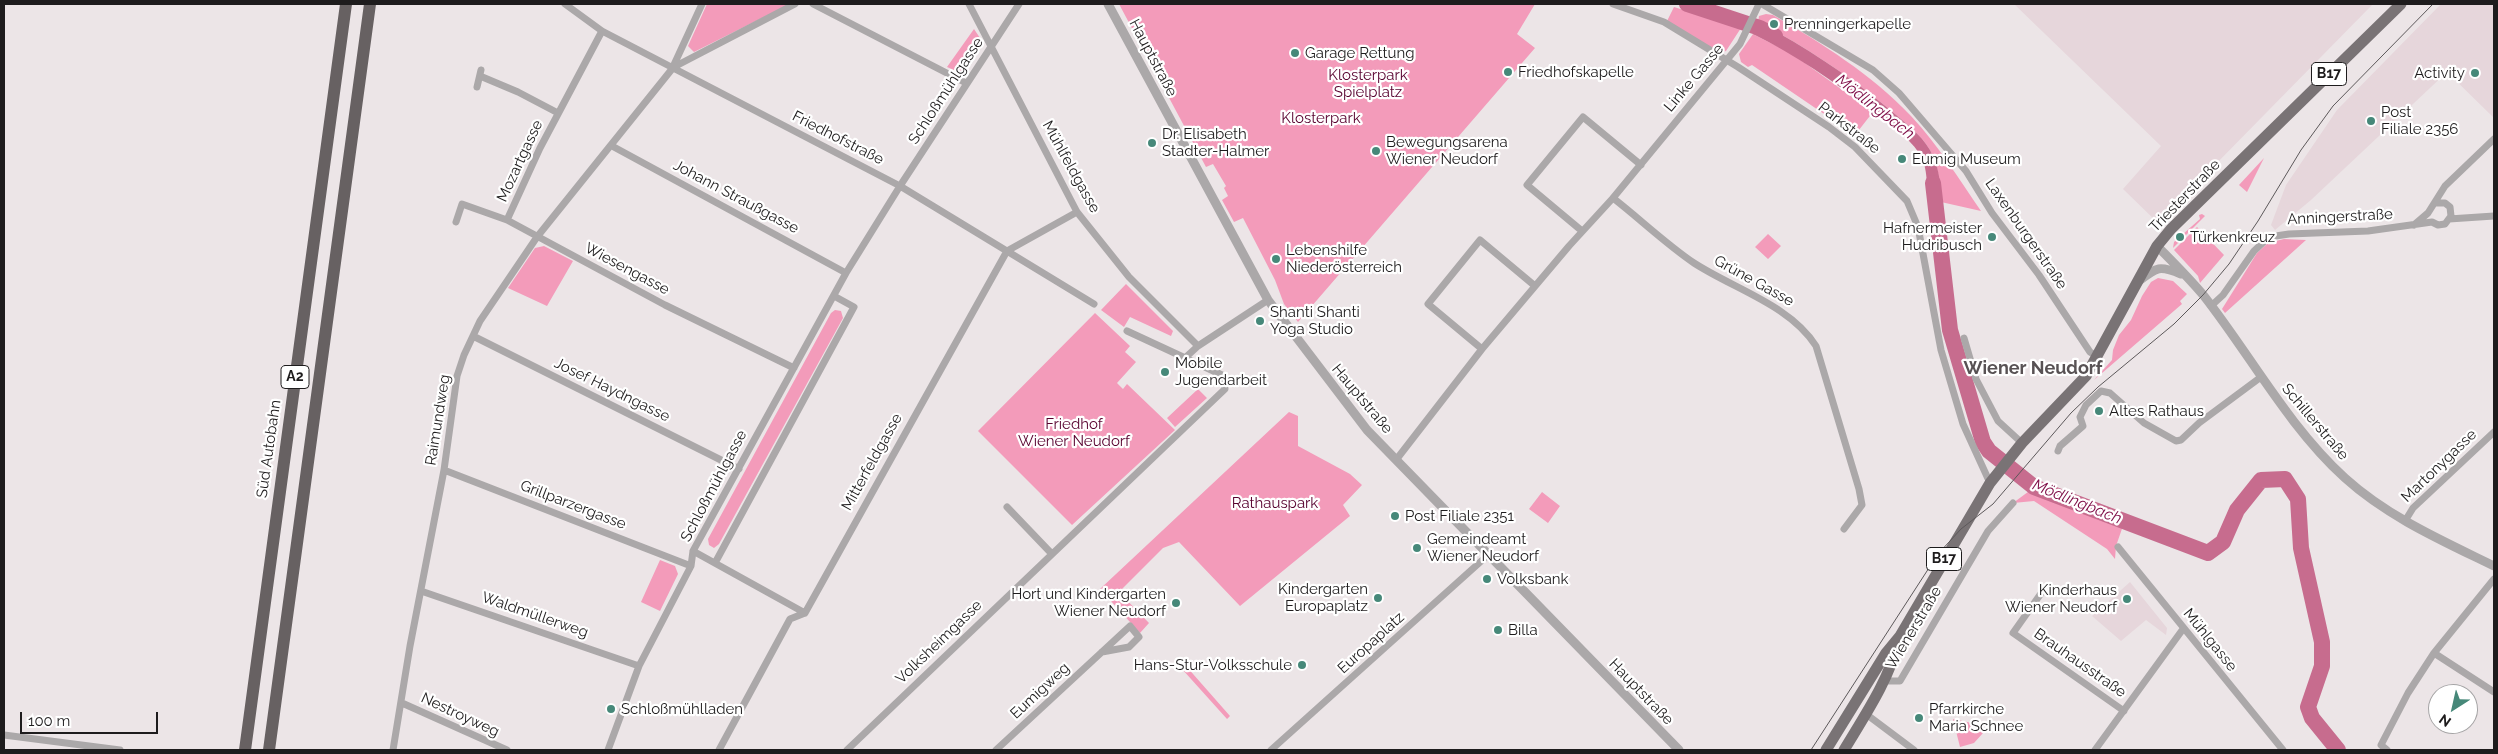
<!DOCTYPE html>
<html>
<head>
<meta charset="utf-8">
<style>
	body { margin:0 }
	#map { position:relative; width:2498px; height:754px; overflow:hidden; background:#ece5e7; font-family:Raleway,sans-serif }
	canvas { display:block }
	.frame { position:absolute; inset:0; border:5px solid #1e1c1d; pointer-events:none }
	.north { position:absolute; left:2428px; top:684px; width:50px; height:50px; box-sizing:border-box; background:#fff; border:1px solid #a5a4a5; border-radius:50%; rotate:215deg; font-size:14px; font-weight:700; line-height:20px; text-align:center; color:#1e1c1d }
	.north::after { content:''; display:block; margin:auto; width:18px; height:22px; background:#468879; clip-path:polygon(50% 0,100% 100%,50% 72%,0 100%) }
	.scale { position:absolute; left:20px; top:712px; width:138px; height:22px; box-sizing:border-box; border:2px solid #1e1c1d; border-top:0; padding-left:6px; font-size:15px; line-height:18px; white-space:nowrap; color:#1e1c1d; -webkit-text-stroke:4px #fff; paint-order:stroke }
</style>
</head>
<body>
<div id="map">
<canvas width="2498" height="754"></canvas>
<div class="frame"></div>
<div class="north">N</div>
<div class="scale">100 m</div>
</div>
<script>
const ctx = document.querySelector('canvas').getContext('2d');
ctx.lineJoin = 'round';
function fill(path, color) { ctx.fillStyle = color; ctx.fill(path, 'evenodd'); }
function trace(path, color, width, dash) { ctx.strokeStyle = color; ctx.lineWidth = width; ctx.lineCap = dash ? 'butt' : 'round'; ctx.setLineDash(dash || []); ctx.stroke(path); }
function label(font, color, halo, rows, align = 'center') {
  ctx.font = font + ' Raleway,sans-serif'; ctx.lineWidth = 4.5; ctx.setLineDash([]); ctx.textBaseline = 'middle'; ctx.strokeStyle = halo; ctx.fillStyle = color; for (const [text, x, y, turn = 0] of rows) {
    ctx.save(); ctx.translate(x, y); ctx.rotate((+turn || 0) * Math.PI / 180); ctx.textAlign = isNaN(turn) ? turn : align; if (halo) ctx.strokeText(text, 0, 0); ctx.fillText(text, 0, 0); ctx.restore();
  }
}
fill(new Path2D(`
	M2014 4H2373L2158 223 2123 189 2161 146Z
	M2441 4H2494V118L2447 72 2311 200 2275 230 2271 225 2286 185 2337 110Z
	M2130 582 2167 628 2166 635 2146 620 2121 641 2092 616Z`), '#e6d6db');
fill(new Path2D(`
	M707 4H790L694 52 688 46Z
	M1119 4H1535L1517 34 1535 48 1298 322 1284 304 1275 280 1243 218 1234 222 1222 200 1228 196 1224 188 1226 186 1213 164 1206 167Z
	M1674 7 1741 28 1726 51 1719 53 1667 21Z
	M1766 14 1773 15C1823 44 1871 74 1911 116 1938 145 1959 179 1981 211L1941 202C1940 185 1939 165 1930 150 1921 134 1903 121 1889 109 1848 75 1806 47 1758 22L1759 16Z
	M974 29 980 38 976 54 961 73 947 67Z
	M1753 34 1791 53 1873 112 1855 135 1752 65 1748 67 1741 62 1739 54Z
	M2264 158 2247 192 2239 185Z
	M2202 214 2205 216 2173 248 2174 242 2200 219 2199 215Z
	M2197 227 2224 255 2200 283 2198 276 2174 250Z
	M1768 234 1781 246 1768 259 1755 247Z
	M2284 239 2306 240 2225 313 2222 309 2257 253 2268 243Z
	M544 246 573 261 547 306 508 288 535 248Z
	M2158 278 2173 281 2187 294 2180 301 2182 304 2094 380 2112 360 2113 350 2119 335 2131 320 2142 296 2151 282Z
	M1126 284 1173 331 1171 336 1130 317 1124 327 1101 310Z
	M835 310 841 311 843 318 719 544 714 548 709 545 708 539 831 313Z
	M1095 313 1130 346 1125 352 1136 362 1117 383 1123 389 1127 384 1175 430 1072 525 978 431Z
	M1198 389 1207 398 1175 427 1167 418Z
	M1289 412 1298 416V446L1350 474 1362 485 1343 505 1350 516 1240 606 1179 542 1163 548 1119 592 1149 623 1140 633 1100 589Z
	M2032 489 2124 523 2116 546 2115 559 2107 549 2034 501 2013 503Z
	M1542 492 1560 506 1548 523 1529 509Z
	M660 560 675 566 678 574 660 611 641 602Z
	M1186 666 1230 716 1227 719 1182 669Z
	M1953 719 1981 725 1984 726 1983 733 1974 743 1960 747Z`), '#f39bba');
fill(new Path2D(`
	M1758 22C1806 47 1848 75 1889 109 1903 121 1921 134 1930 150 1939 165 1941 185 1941 202L1929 205C1926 188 1929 168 1919 153 1908 136 1887 123 1871 110 1833 81 1796 55 1753 34Z`), '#c76c8e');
trace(new Path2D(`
	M1687 4 1760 28 1775 36
	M1933 183 1950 330 1983 442 1989 451 2034 487 2208 553 2223 542 2237 510 2261 480 2285 479 2298 499 2301 548 2322 642V666L2308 707 2312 718 2338 750`), '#c76c8e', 16);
trace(new Path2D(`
	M565 4 602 31 900 186 1094 304
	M813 4 966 83
	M969 4 1077 212 1129 277 1198 346
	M1613 4 1664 22 1738 67 1829 127 1855 147 1907 201 1918 227 1941 350 1963 424 1990 483
	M1762 4 1873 70 1899 93 1966 171 1992 213 2039 275 2090 352 2098 357
	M672 68 795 4
	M480 76 518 92 558 113
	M477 87 481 70
	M612 146 846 273
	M1613 198C1640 219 1666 244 1694 263 1734 289 1790 305 1816 346L1859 489 1862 505 1844 529
	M2449 219 2494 216
	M507 220 540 148 602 31
	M456 222 462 204 507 220 665 305 794 368
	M2414 225 2428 213 2445 186 2494 139
	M1582 231 1527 185 1583 117 1641 165
	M2211 306 2223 295 2254 251 2269 237 2289 234 2368 231 2432 222 2438 225 2445 224 2451 216 2450 207 2445 203H2436
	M473 336 739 469
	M1964 338 1976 379 1998 421 2022 443
	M1482 349 1428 304 1480 240 1535 286
	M1186 357 1198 346 1268 300
	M2058 451 2060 446 2083 426 2080 417 2086 405 2101 391 2110 393 2144 423 2176 441 2181 440 2199 423 2261 377
	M1396 460 1482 349 1569 246 1613 198 1740 44 1759 4
	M444 470 691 566
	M1007 507 1051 553
	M2405 521 2413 508 2494 432
	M2118 547 2283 750
	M693 551 805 613
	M715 563 854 307 834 296
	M421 591 639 666
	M2042 592 2013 633 2124 711
	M2434 653 2494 692
	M1884 681H1900L1988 531 2013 503
	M402 703 507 750
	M1866 714 1914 750
	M4 735 120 750
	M393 750 410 646 444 470 457 376 464 355 480 321 537 237 672 69 702 4
	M608 750 639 666 691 566 693 551 846 273 900 186 1019 4
	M719 750 790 619 805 613 1007 251 1077 212
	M847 750 1225 389 1222 375 1127 331
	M996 750 1130 626 1139 637 1129 647 1102 652
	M1271 750 1488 555
	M2095 750 2183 629
	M2387 750 2381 745 2408 693 2434 653 2494 579`), '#aba8a9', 7);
trace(new Path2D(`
	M1108 4 1268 300 1367 430 1679 750
	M2157 246C2173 262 2190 279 2204 296 2251 356 2288 426 2345 478 2388 517 2443 541 2494 566
	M2139 281C2157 267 2159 265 2181 274`), '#aba8a9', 9);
trace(new Path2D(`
	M1826 750 1886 653 1900 636 1990 483 2022 443 2086 376 2157 246 2171 229 2401 4
	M1844 750C1865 715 1889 680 1899 640`), '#797375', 11);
trace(new Path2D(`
	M245 750 346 4
	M269 750 370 4`), '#676162', 12);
trace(new Path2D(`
	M1811 750 1938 554 1961 529 1993 504 2071 413 2098 387 2174 324 2203 295 2229 264 2258 221 2301 150 2333 106 2433 4`), '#5c585a', 1);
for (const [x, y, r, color] of [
	[1774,24,5,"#468879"],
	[1295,53,5,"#468879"],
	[1508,72,5,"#468879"],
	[2475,73,5,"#468879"],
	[2371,121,5,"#468879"],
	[1152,143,5,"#468879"],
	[1376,151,5,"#468879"],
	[1902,159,5,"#468879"],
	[1992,237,5,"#468879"],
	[2180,237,5,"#468879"],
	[1276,259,5,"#468879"],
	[1260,321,5,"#468879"],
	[1165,372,5,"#468879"],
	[2099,411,5,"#468879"],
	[1395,516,5,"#468879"],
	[1417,548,5,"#468879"],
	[1487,579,5,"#468879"],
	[1378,598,5,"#468879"],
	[2127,599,5,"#468879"],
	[1176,603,5,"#468879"],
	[1498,630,5,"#468879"],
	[1302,665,5,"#468879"],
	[611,709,5,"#468879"],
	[1919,718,5,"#468879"]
]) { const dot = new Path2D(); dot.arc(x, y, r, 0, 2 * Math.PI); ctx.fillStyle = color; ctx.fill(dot); trace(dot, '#fff', 2); }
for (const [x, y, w] of [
	[2329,74,35],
	[295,377,28],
	[1944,559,35]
]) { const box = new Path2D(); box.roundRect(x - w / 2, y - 11.5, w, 23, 4); ctx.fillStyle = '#fff'; ctx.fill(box); trace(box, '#1e1c1d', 1); }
label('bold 14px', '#1e1c1d', null, [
	["B17",2329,74],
	["A2",295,377],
	["B17",1944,559]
]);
label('15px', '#1e1c1d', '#fff', [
	["Prenningerkapelle",1784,24],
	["Garage Rettung",1305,53],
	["Friedhofskapelle",1518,72],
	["Activity",2465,73,"right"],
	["Post",2381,112],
	["Filiale 2356",2381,129],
	["Dr. Elisabeth",1162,134],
	["Stadter-Halmer",1162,151],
	["Bewegungsarena",1386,142],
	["Wiener Neudorf",1386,159],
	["Eumig Museum",1912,159],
	["Hafnermeister",1982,228,"right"],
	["Hudribusch",1982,245,"right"],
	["Türkenkreuz",2190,237],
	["Lebenshilfe",1286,250],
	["Niederösterreich",1286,267],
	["Shanti Shanti",1270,312],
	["Yoga Studio",1270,329],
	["Mobile",1175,363],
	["Jugendarbeit",1175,380],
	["Altes Rathaus",2109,411],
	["Post Filiale 2351",1405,516],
	["Gemeindeamt",1427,539],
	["Wiener Neudorf",1427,556],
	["Volksbank",1497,579],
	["Kindergarten",1368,589,"right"],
	["Europaplatz",1368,606,"right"],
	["Kinderhaus",2117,590,"right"],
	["Wiener Neudorf",2117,607,"right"],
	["Hort und Kindergarten",1166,594,"right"],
	["Wiener Neudorf",1166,611,"right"],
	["Billa",1508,630],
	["Hans-Stur-Volksschule",1292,665,"right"],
	["Schloßmühlladen",621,709],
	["Pfarrkirche",1929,709],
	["Maria Schnee",1929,726]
], 'left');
label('15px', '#1e1c1d', '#fff', [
	["Hauptstraße",1153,58,62],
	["Linke Gasse",1694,78,-50],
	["Schloßmühlgasse",946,91,-57],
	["Parkstraße",1849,128,38],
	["Friedhofstraße",838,138,27],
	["Mozartgasse",520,161,-65],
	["Mühlfeldgasse",1071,167,61],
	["Triesterstraße",2185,196,-46],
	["Johann Straußgasse",736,197,28],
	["Anningerstraße",2340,217,-3],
	["Laxenburgerstraße",2026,234,55],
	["Wiesengasse",627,269,28],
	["Grüne Gasse",1754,281,29],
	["Josef Haydngasse",612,390,26],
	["Hauptstraße",1362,399,50],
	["Raimundweg",438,420,-81],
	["Schillerstraße",2315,422,50],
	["Süd Autobahn",269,449,-82],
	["Mitterfeldgasse",872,462,-61],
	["Martonygasse",2439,466,-44],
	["Schloßmühlgasse",714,486,-62],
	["Grillparzergasse",573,505,21],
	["Waldmüllerweg",535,615,19],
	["Wienerstraße",1914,628,-59],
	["Mühlgasse",2210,640,51],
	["Volksheimgasse",939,642,-44],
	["Europaplatz",1371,643,-42],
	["Brauhausstraße",2080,663,35],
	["Eumigweg",1040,691,-43],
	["Hauptstraße",1641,692,46],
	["Nestroyweg",460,715,25]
]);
label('15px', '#57012e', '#fff', [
	["Klosterpark",1368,75],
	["Spielplatz",1368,92],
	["Klosterpark",1321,118],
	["Friedhof",1074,424],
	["Wiener Neudorf",1074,441],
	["Rathauspark",1275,503]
]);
label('italic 16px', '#7e0c46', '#fff', [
	["Mödlingbach",1875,107,38],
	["Mödlingbach",2077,502,22]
]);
label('bold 18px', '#585254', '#fff', [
	["Wiener Neudorf",2033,369]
]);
</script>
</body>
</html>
